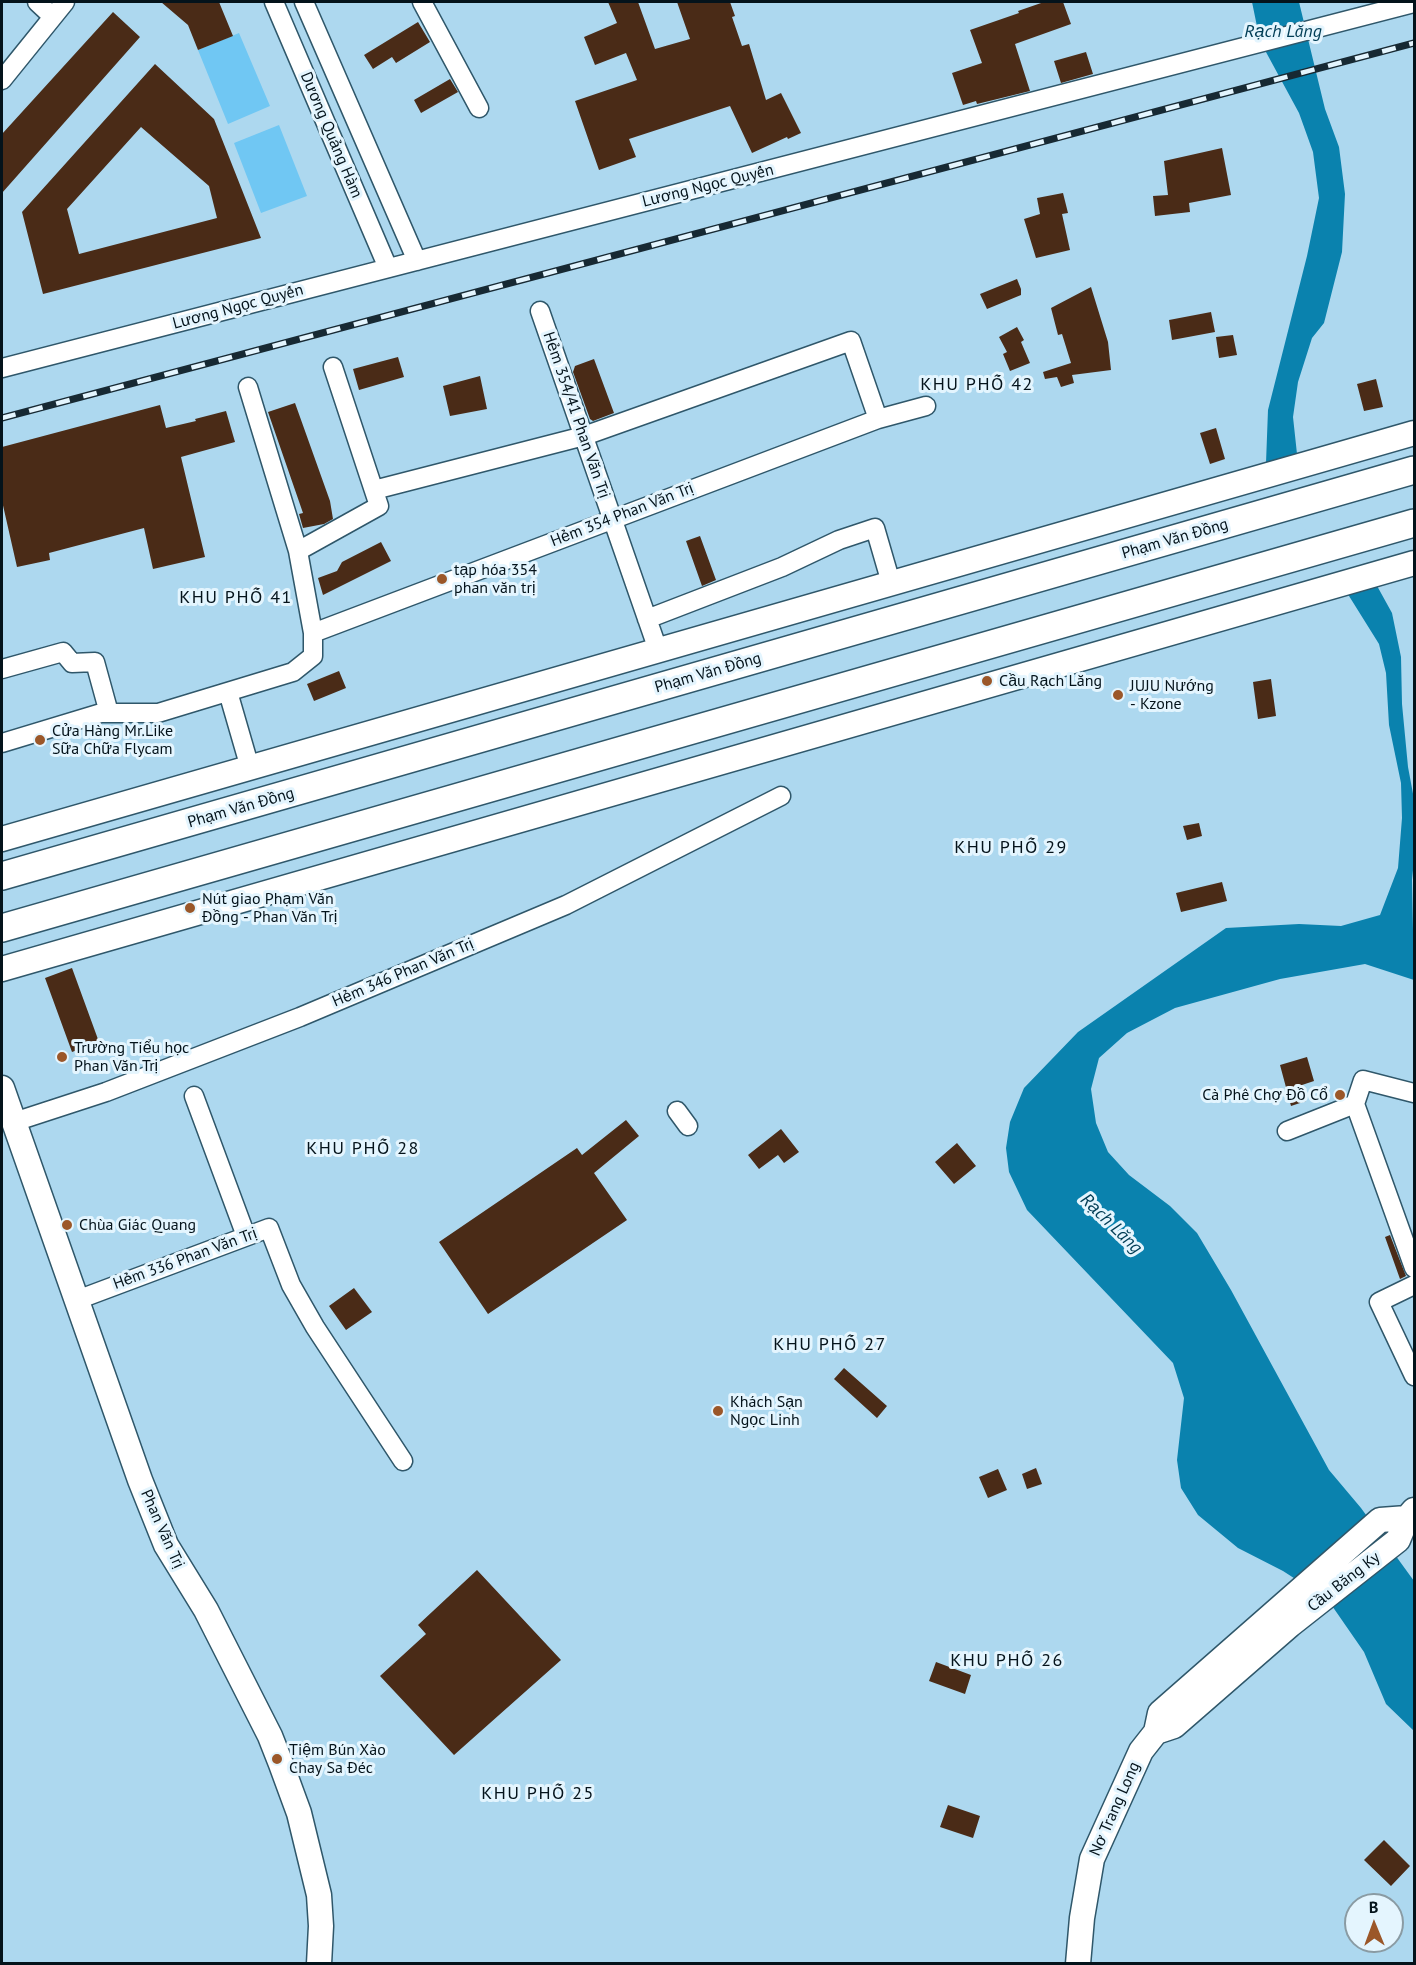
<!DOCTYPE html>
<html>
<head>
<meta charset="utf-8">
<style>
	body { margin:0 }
	#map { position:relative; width:1416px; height:1965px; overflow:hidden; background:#add8ef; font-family:"PT Sans",sans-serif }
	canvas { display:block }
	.frame { position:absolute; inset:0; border:3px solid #04131b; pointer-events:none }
	.north { position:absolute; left:1344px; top:1893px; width:60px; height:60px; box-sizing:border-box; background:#e4f5fe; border:2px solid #8a9ba3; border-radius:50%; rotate:359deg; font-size:16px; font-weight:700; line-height:24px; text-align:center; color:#04131b }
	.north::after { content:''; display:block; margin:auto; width:21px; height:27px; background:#9b5729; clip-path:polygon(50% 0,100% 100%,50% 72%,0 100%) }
</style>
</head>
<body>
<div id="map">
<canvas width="1416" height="1965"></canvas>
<div class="frame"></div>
<div class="north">B</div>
</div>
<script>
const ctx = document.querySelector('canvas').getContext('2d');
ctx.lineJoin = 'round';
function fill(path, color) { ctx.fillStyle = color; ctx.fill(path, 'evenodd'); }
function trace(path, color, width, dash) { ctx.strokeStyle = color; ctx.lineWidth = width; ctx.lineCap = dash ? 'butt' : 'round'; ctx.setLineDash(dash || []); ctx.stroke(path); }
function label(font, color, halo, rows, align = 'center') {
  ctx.font = font + ' "PT Sans",sans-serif'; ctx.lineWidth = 6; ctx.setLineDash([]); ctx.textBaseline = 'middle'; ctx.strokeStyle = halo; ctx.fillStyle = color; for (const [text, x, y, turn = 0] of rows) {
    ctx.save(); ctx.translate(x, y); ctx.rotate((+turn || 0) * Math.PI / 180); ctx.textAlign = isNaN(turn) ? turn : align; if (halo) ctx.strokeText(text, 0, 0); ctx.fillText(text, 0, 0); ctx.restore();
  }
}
fill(new Path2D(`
	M239 33 270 106 228 124 198 50Z
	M279 125 307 196 261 213 234 143Z`), '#70c7f3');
fill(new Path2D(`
	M1252 2H1299L1325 109 1339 147 1345 194 1342 252 1324 323 1312 338 1298 382 1293 417 1297 454 1376 584 1392 613 1401 657 1402 704 1408 767 1414 799V860L1412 880 1414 980 1365 964 1280 979 1175 1008 1127 1033 1099 1058 1091 1089 1096 1123 1108 1152 1129 1175 1170 1206 1197 1233 1231 1290 1329 1470 1361 1508 1414 1581V1731L1386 1704 1364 1652 1328 1600 1283 1571 1238 1548 1198 1515 1181 1488 1177 1460 1184 1398 1173 1363 1027 1210 1009 1172 1006 1148 1010 1122 1024 1088 1078 1032 1226 928 1299 924 1341 926 1380 915 1398 868 1402 818 1401 783 1389 725 1386 673 1379 644 1266 463 1268 410 1307 256 1319 198 1313 152 1299 113 1260 41Z`), '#0a82ae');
fill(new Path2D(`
	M1301 455 1378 581 1344 591 1264 465Z`), '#add8ef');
fill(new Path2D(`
	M161 2H219L233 36 198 50 188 25Z
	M608 2H638L655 49 690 39 677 2H730L735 16 732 17 742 46 749 44 766 100 781 93 801 133 788 139 787 137 752 153 730 106 629 139 636 157 599 170 575 101 637 80 626 53 595 65 584 37 617 23Z
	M1044 2H1063L1071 24 1015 44 1030 91 977 104 976 101 963 105 952 73 982 63 970 30 1019 13 1018 11Z
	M113 12 140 37 2 193V134Z
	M418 22 430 42 396 63 392 57 373 69 364 55Z
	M1086 52 1093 74 1061 83 1054 61Z
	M155 64 214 119 261 238 43 294 22 212ZM141 127 209 186 217 218 79 254 67 209Z
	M450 79 458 92 421 113 414 100Z
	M1222 148 1231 195 1189 203 1190 212 1155 216 1153 196 1168 195 1164 161Z
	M1063 193 1068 213 1062 214 1070 250 1036 258 1024 219 1040 214 1037 198Z
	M1017 279 1021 289V295L987 309 980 294Z
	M1091 287 1108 342 1111 370 1072 375 1074 383 1061 387 1057 377 1045 379 1043 372 1071 363 1062 334 1058 335 1051 308Z
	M1211 312 1215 332 1172 340 1169 320Z
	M1017 327 1024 340 1021 342 1030 363 1010 371 1003 354 1007 352 999 337Z
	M1233 335 1237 355 1219 358 1216 337Z
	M398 357 404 377 359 390 353 369Z
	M594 359 614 413 593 421 590 419 573 372 575 366Z
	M480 376 487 409 450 416 443 386Z
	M1376 379 1383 407 1364 411 1357 384Z
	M295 403 330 501 333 519 324 524 303 528 299 514 303 513 268 412Z
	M160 405 166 428 196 421 195 419 226 411 235 442 181 457 205 557 153 569 144 528 49 553 50 560 17 567 2 501V447Z
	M1216 428 1225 459 1210 464 1200 433Z
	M700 536 716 580 702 586 686 541Z
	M381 542 391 561 323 595 318 578 337 571 342 562Z
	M339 671 346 688 314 701 307 684Z
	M1271 679 1276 716 1258 719 1253 682Z
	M1199 823 1202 836 1187 840 1183 826Z
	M1222 882 1227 901 1181 912 1176 893Z
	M72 968 99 1042 72 1052 45 978Z
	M1307 1057 1314 1081 1302 1085 1306 1101 1291 1106 1280 1065Z
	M626 1120 639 1136 594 1173 627 1220 488 1314 439 1242 577 1148 582 1155Z
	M781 1129 799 1152 784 1163 778 1155 759 1169 748 1155Z
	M957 1143 976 1166 954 1184 935 1162Z
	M1390 1235 1406 1276 1400 1279 1385 1237Z
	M354 1288 372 1312 346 1330 329 1306Z
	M844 1368 887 1406 877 1418 834 1379Z
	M1036 1468 1042 1484 1027 1489 1022 1474Z
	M998 1469 1007 1490 988 1498 979 1477Z
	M477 1570 561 1660 454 1755 380 1676 426 1634 418 1625Z
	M936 1662 971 1675 965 1694 929 1681Z
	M948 1805 980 1816 973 1838 940 1827Z
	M1384 1840 1410 1866 1391 1886 1364 1860Z`), '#4a2b17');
const minor = new Path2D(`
	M37 2 52 16
	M274 2 388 268
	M304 2 417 261
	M422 2 479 108
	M2 80 65 2
	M540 311 658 650
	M2 368 1414 3
	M248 387 298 551
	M374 490 584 436 851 341 878 419
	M647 619 782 567 839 540 875 528 891 583
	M313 633 298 551 379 506 333 367
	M2 669 63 652 72 663 95 662 109 713
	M228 692 250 768
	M2 743 101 713H158L293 672 313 656V633L878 419 926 406
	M1414 1093 1363 1080 1355 1104 1414 1268
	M194 1096 246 1236
	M677 1111 688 1126
	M14 1122 106 1092 300 1017 566 905 781 796
	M1287 1131 1355 1104
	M1414 1285 1379 1302 1414 1376
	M77 1300 269 1228 291 1285 315 1327 403 1461`);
const major = new Path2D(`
	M2 839 1414 433
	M2 969 1414 563
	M2 1088 140 1480 166 1545 206 1610 270 1736 281 1764 299 1813 319 1895 321 1926 319 1964
	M1156 1732 1174 1726 1290 1625 1398 1540 1407 1518 1414 1510
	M1078 1964 1082 1918 1092 1859 1141 1751 1156 1732 1160 1713 1380 1520 1407 1518`);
const highway = new Path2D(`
	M2 876 1414 470
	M2 928 1414 523`);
trace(minor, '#2f576a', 21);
trace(major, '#2f576a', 27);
trace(highway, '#2f576a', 30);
trace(minor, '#fff', 18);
trace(major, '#fff', 24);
trace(highway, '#fff', 27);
const rail = new Path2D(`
	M2 418 1414 43`);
trace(rail, '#172933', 7);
trace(rail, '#e4f5fe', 4.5, [14]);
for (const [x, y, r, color] of [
	[442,579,6,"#9b5729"],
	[987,681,6,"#9b5729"],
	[1118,695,6,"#9b5729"],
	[40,740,6,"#9b5729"],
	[190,908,6,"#9b5729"],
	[62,1057,6,"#9b5729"],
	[1340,1095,6,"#9b5729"],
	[67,1225,6,"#9b5729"],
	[718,1411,6,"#9b5729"],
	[277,1759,6,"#9b5729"]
]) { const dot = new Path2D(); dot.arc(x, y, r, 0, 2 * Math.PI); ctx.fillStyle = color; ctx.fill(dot); trace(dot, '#e4f5fe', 2); }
label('16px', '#04131b', '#e4f5fe', [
	["Dương Quảng Hàm",331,135,67],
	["Lương Ngọc Quyến",708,186,-14],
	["Lương Ngọc Quyến",238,307,-15],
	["Hẻm 354/41 Phan Văn Trị",576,415,71],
	["Hẻm 354 Phan Văn Trị",622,515,-21],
	["Phạm Văn Đồng",1175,539,-16],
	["Phạm Văn Đồng",708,673,-16],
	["Phạm Văn Đồng",241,808,-16],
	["Hẻm 346 Phan Văn Trị",403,973,-23],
	["Hẻm 336 Phan Văn Trị",185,1259,-20],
	["Phan Văn Trị",162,1529,66],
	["Cầu Băng Ky",1344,1582,-38],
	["Nơ Trang Long",1115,1809,-66]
]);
label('16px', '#04131b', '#e4f5fe', [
	["tạp hóa 354",454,570],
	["phan văn trị",454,588],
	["Cầu Rạch Lăng",999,681],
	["JUJU Nướng",1130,686],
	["- Kzone",1130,704],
	["Cửa Hàng Mr.Like",52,731],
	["Sữa Chữa Flycam",52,749],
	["Nút giao Phạm Văn",202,899],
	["Đồng - Phan Văn Trị",202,917],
	["Trường Tiểu học",74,1048],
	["Phan Văn Trị",74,1066],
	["Cà Phê Chợ Đồ Cổ",1328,1095,"right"],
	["Chùa Giác Quang",79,1225],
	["Khách Sạn",730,1402],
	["Ngọc Linh",730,1420],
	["Tiệm Bún Xào",289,1750],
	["Chay Sa Đéc",289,1768]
], 'left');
label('italic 18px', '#003d55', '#e4f5fe', [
	["Rạch Lăng",1283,32],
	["Rạch Lăng",1111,1224,44]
]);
ctx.letterSpacing = '1.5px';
label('18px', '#04131b', '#e4f5fe', [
	["KHU PHỐ 42",977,385],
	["KHU PHỐ 41",236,598],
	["KHU PHỐ 29",1011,848],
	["KHU PHỐ 28",363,1149],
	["KHU PHỐ 27",830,1345],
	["KHU PHỐ 26",1007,1661],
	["KHU PHỐ 25",538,1794]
]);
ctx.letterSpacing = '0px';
</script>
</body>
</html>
